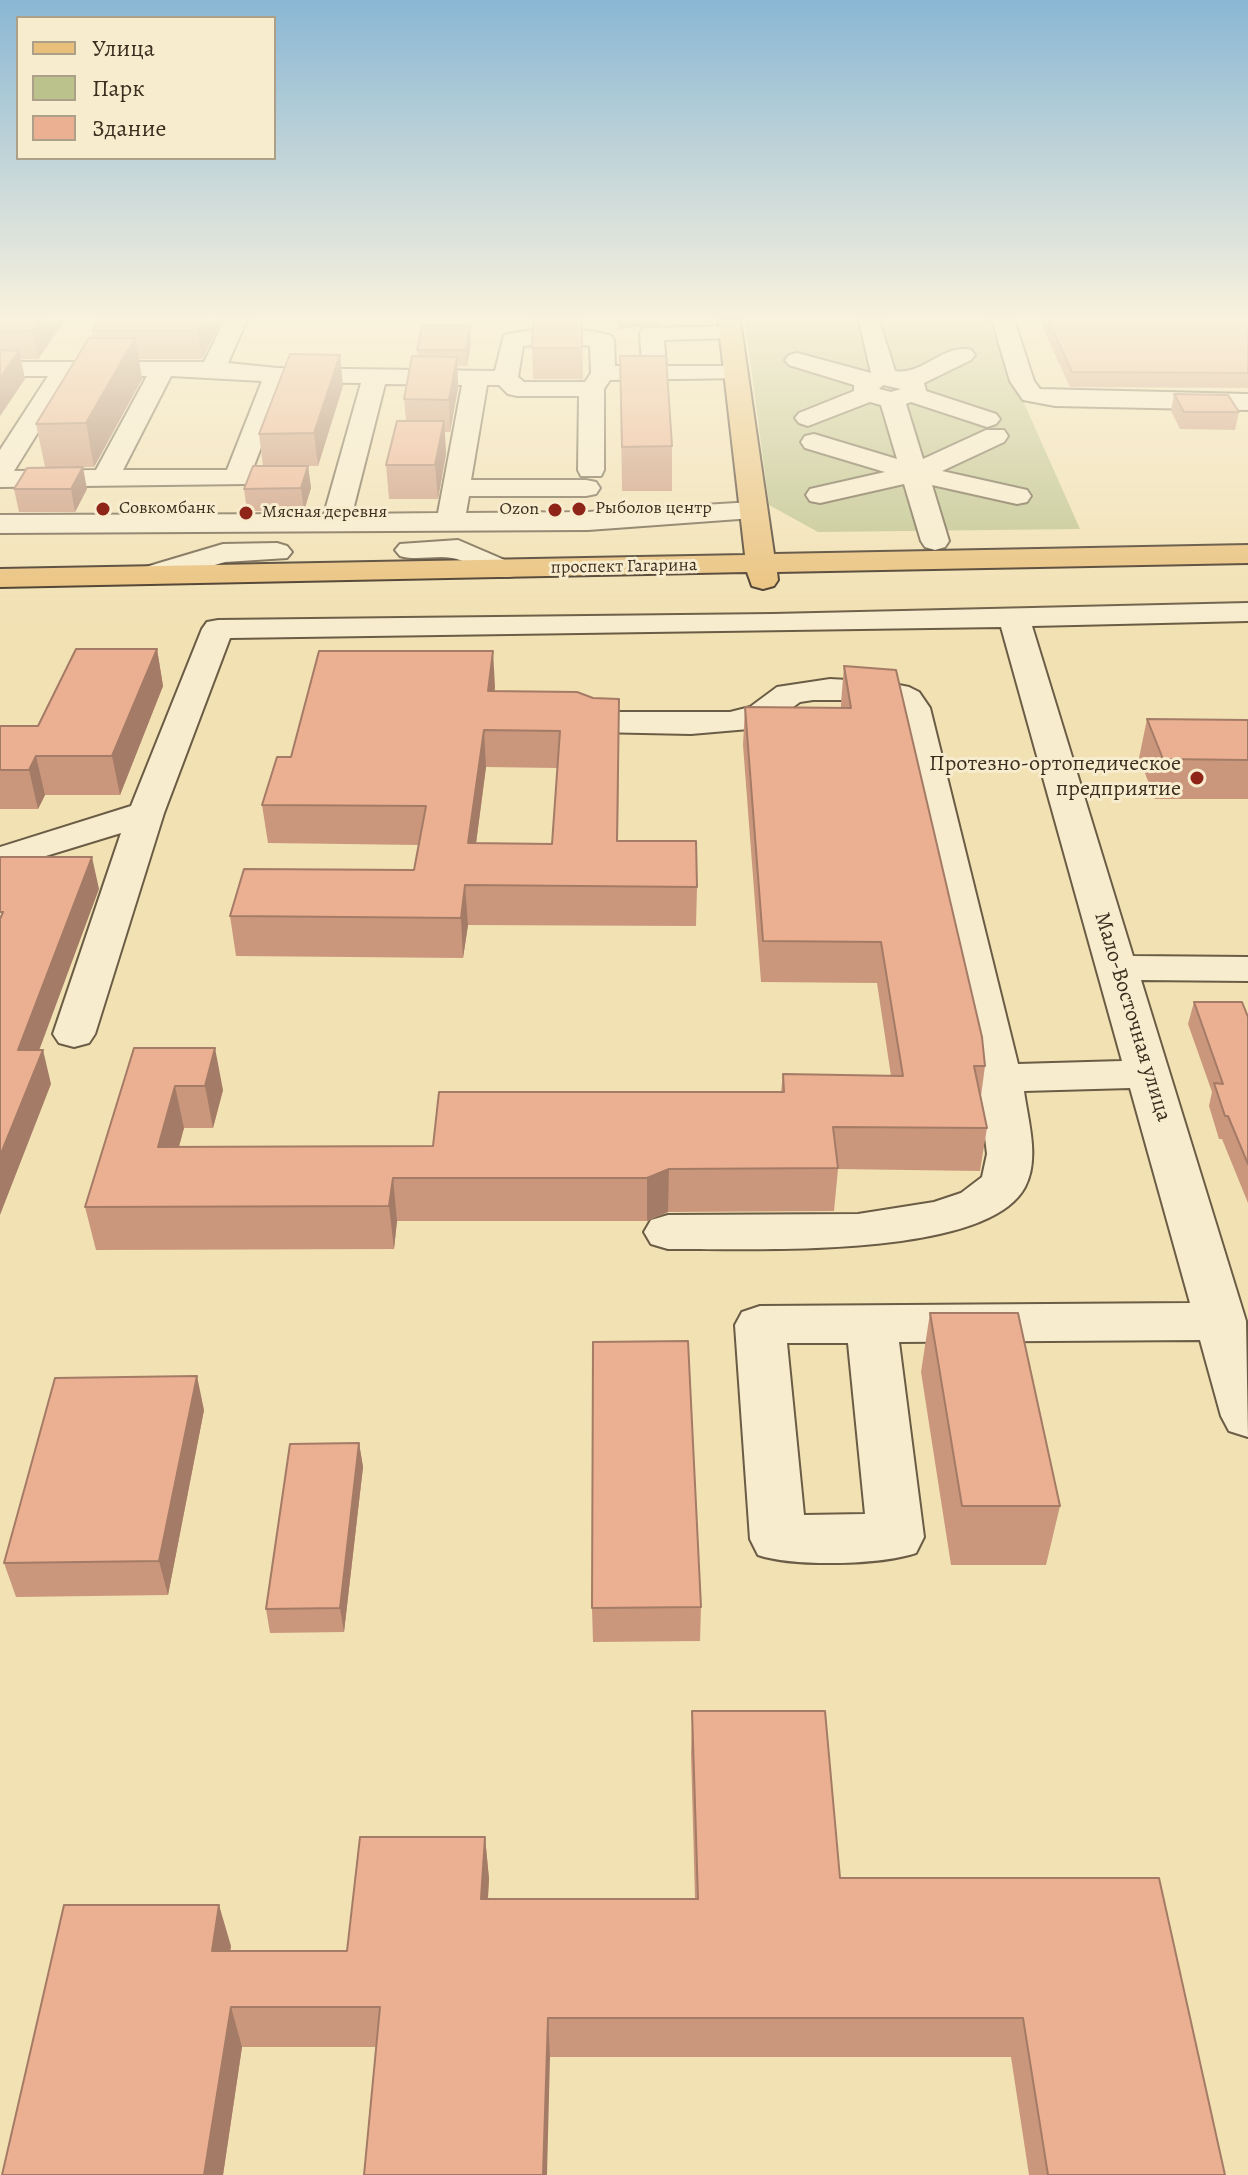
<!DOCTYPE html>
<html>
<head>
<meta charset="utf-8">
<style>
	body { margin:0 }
	#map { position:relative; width:1248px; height:2175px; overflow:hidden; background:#f2e1b3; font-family:Alegreya,serif }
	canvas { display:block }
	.legend { position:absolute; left:16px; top:16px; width:260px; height:144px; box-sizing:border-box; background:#f7ecce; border:2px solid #ada088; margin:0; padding:10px 14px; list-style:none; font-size:24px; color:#3d2f20 }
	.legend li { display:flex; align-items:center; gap:16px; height:40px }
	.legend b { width:40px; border:2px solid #ada088 }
</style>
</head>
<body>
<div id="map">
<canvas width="1248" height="2175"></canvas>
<ul class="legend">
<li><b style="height:10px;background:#e9c07a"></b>Улица</li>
<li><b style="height:22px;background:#bcc28b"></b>Парк</li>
<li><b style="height:22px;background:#ebb091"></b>Здание</li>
</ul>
</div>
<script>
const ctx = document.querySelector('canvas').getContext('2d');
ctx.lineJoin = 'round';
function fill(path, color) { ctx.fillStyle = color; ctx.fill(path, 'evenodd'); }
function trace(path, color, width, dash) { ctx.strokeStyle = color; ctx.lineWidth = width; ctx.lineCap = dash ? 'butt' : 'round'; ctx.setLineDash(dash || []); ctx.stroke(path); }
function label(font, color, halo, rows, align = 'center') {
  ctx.font = font + ' Alegreya,serif'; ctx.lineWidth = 6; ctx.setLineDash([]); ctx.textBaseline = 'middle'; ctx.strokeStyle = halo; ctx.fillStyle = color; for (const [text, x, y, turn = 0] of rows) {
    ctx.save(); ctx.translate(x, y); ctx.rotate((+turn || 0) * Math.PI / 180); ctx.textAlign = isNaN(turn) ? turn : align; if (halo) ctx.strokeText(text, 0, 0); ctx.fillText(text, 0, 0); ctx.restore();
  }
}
fill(new Path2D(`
	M745 320H987L1080 529 818 532 769 505Z`), '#bcc28b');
const minor = new Path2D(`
	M225 320H247L228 363 277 368 495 371 504 335C538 327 576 327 610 335L614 340 615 366H642L640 333 644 328 738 326 742 331 738 336 730 338 664 340 666 366H735L744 368 747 373 744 378 610 380 604 389V470L601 476H581L578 470 579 396H517L508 394 499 385H487L471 480H586L596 482 600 488 596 494 586 496H469L466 513 588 512 753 502 763 504 767 510 763 516 753 518 588 530 0 533V515L324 514 361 383 286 382 247 484 0 487V450L48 376H0V362H204ZM562 342 590 346 591 373 585 382H524L518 377 523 346ZM73 376H147L96 470 14 471ZM171 376 262 381 227 470H123ZM385 384 462 385 438 513 352 514Z
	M859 320H879L895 371C922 376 944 343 971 350L975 355 971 360 924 383 926 391 996 414 1000 419 996 424 987 427 911 402 906 404 923 459 986 430H1004L1008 436 1004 442 942 471 1027 490 1031 496 1027 502 1017 504 932 485 949 541 945 547 935 550 925 547 921 541 904 484 820 503 810 501 806 495 810 489 885 472 805 448 801 442 805 436 814 434 897 459 881 405 870 402 808 426 799 423 795 418 799 413 854 391V385L789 365 785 360 789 355 797 353 871 373ZM883 385 901 389 891 392 879 389Z
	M992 320H1014L1034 381 1040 389 1248 394V410L1055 406 1023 400 1010 381Z
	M458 540 514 564 518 570 514 576C489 582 475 562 452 558 435 555 417 561 400 556L395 550 400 544Z
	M277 543 287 546 292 552 287 558 225 562 150 584 139 581 135 575 139 569 223 544Z
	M1248 603V621L1032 626 1133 956 1248 957V981L1141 980 1246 1321 1248 1437 1229 1431 1221 1416 1200 1340 899 1342 924 1537 916 1553C881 1565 793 1567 758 1555L750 1539 735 1325 742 1312 760 1306 1190 1303 1130 1088 1024 1091C1028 1121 1040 1159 1025 1187 986 1261 743 1248 668 1249L651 1244 644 1232 651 1220 668 1215 858 1214 934 1202 961 1193 982 1177 987 1154 978 1078 895 705 867 700H813L800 702 774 721 749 729 691 734 594 732 582 729 577 722 582 715 594 712H730L750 707 777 687 830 679 884 682 909 687 919 692 930 708 1018 1064 1122 1061 1001 627 230 638 164 813 95 1034 89 1043 74 1047 59 1043 53 1034 121 833 0 870V847L131 806 202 629 207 622 218 620 773 614ZM787 1343H848L865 1514 804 1515Z`);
const major = new Path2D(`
	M718 320H740L774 554 1248 545V563L777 572 778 580 774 586 763 589 752 586 747 572 0 587V569L745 555Z`);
trace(minor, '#6a5c45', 4);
trace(major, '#3d2f20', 4);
fill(minor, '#f7ecce');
fill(major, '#e9c07a');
fill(new Path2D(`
	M0 320H65L38 359H21L25 379 0 416Z
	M94 320H222L202 359H139L142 379 94 467H71L87 489 75 512H19L14 489 45 467 36 424 93 338 92 331 98 322Z
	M582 320 583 379H533L532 348Z
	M1039 320H1248V388L1070 387Z
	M471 342 467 366H457L458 388 450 432H445L446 454 438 499H389L386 465 406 421 404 399 418 356 417 350Z
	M620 356 672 446V491H622Z
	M343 386 318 466H308L311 488 304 511H247L244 489 263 466 259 434Z
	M1174 394 1239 412 1235 430 1180 429 1171 411Z
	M157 649 163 686 120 795H45L38 809H0V726H38Z
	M844 666 985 1066 981 1096 987 1128 980 1171 838 1169 834 1211 668 1212 647 1221H397L394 1249 96 1250 85 1207 134 1048 223 1090 213 1128H184L179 1147 433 1146 781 1092 783 1074 891 1076 877 983 761 982 743 745 745 707 841 708V703Z
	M495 687 494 691 619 736 618 841 697 887 696 926 468 925 463 958 236 956 230 916 414 870 419 845 268 843 262 805 291 757ZM486 767 558 768 552 844 476 843Z
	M1147 719 1248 720V799H1155L1139 758Z
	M1194 1002 1248 1017V1203L1222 1139H1219L1209 1106 1212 1092 1188 1024Z
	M930 1313 1060 1506 1046 1565H951L921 1372Z
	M204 1410 168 1595 16 1597 4 1563Z
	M359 1443 363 1467 344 1632 270 1633 266 1609Z
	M701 1607 700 1641 593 1642 592 1608Z
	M692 1711 840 1878H1159L1225 2175H1029L1011 2057H550L377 2047H242L223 2175H2L231 1946 230 1951H347L485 1837 489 1879 488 1899H695L691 1754Z`), '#ca977d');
fill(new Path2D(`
	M41 320H65L38 359 33 331Z
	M204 320H222L202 359 198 331Z
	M618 320H660V325L618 329Z
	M470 326 471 342 467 366 466 350Z
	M135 338 142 379 94 467 86 423Z
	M19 351 25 379 0 416V378Z
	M340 355 343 386 318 466 314 433Z
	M457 357 458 388 450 432 449 400Z
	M444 421 446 454 438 499 435 465Z
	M308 466 311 488 304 511 301 488Z
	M83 467 87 489 75 512 71 489Z
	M157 649 163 686 120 795 112 756Z
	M493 651 495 687 490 728 488 691Z
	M484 730 486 767 471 882 468 843Z
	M36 756 45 795 38 809 29 770Z
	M92 857 99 889 27 1083 18 1050Z
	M465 885 468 925 463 958 461 918Z
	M215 1048 223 1090 213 1128 205 1086Z
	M43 1050 51 1084 0 1215V1156Z
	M175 1086 184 1128 167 1189 158 1147Z
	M669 1169 668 1212 647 1221V1178Z
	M393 1178 397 1221 394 1249 389 1206Z
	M197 1376 204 1410 168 1595 159 1561Z
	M359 1443 363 1467 344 1632 340 1608Z
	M485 1837 489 1879 485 1941 481 1899Z
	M219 1905 231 1946 224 1992 212 1951Z
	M231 2007 242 2047 223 2175H204Z
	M548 2018 550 2057 547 2175H543Z`), '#a47b66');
const building = new Path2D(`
	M0 320H41L33 331 0 332Z
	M99 320H204L198 331H92Z
	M533 320H582V348H532Z
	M1048 320H1248V373L1072 372Z
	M422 326H470L466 350H417Z
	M89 338H135L86 423 36 424Z
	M0 350 19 351 0 378Z
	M290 354 340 355 314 433 259 434Z
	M412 356 457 357 449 400 404 399Z
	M620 356H666L672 446 622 447Z
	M1174 394 1228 395 1239 412H1184Z
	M397 421H444L435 465H386Z
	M253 466H308L301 488 244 489Z
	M83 467 71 489H14L27 468Z
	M76 649H157L112 756H36L29 770H0V726H38Z
	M319 651H493L488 691 577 692 593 698 619 699 617 841H696L697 887 465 885 461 918 230 916 244 869 414 870 426 806 262 805 277 757H291ZM484 730 560 731 552 844 468 843Z
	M844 666 896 670 982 1037 985 1066H974L987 1128 833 1127 838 1168 669 1169 647 1178H393L389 1206 85 1207 134 1048H215L205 1086H175L158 1147 433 1146 439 1092H784L783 1074 903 1076 881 942 763 941 745 707 851 708Z
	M1147 719 1248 720V760L1163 759Z
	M0 857H92L18 1050H43L0 1156V919L3 912H0Z
	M1194 1002H1242L1248 1017V1164L1228 1116H1225L1214 1083 1223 1084Z
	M930 1313H1018L1060 1506H962Z
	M688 1341 701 1607 592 1608 593 1342Z
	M197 1376 159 1561 4 1563 55 1378Z
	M359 1443 340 1608 266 1609 290 1444Z
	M692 1711H825L840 1878H1159L1225 2175H1048L1023 2018H548L543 2175H364L380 2007H231L204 2175H2L64 1905H219L212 1951H347L360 1837H485L481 1899H698Z`);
fill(building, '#ebb091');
trace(building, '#a47b66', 2);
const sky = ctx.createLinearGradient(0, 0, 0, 624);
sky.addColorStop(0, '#8ab7d4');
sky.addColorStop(0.51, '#f9f2dd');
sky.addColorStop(1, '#f9f2dd00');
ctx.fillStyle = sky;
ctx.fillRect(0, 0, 1248, 624);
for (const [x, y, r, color] of [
	[103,509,8,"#8f2418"],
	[579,509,8,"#8f2418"],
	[555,510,8,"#8f2418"],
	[246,513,8,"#8f2418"],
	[1197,778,8,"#8f2418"]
]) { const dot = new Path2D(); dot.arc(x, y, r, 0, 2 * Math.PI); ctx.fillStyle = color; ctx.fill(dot); trace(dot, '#f7ecce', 3); }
label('18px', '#3d2f20', '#f7ecce', [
	["Совкомбанк",119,509],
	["Рыболов центр",595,509],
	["Ozon",539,510,"right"],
	["Мясная деревня",262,513]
], 'left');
label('18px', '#3d2f20', '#f7ecce', [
	["проспект Гагарина",624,567,-1]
]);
label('22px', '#3d2f20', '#f7ecce', [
	["Протезно-ортопедическое",1181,765],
	["предприятие",1181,790]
], 'right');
label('22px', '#3d2f20', '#f7ecce', [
	["Мало-Восточная улица",1132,1017,73]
]);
</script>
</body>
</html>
